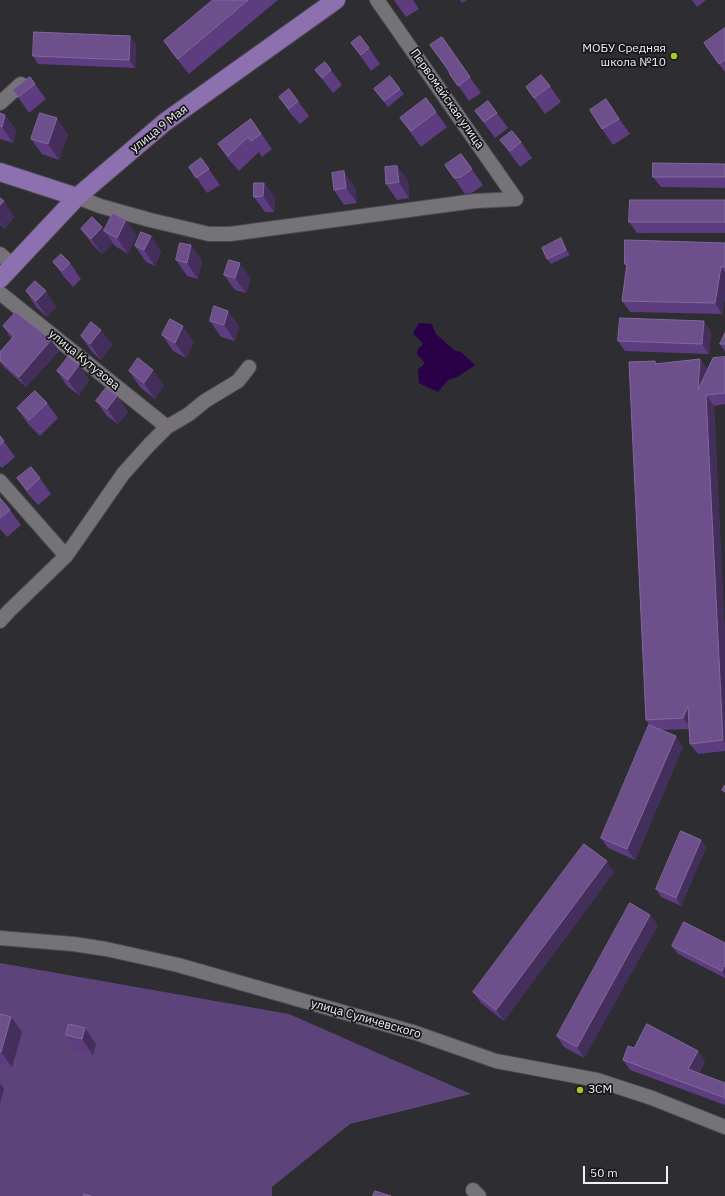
<!DOCTYPE html>
<html>
<head>
<meta charset="utf-8">
<style>
	body { margin:0 }
	#map { position:relative; width:725px; height:1196px; overflow:hidden; background:#2e2d31; font-family:"IBM Plex Sans",sans-serif }
	canvas { display:block }
	.scale { position:absolute; left:583px; top:1166px; width:85px; height:18px; box-sizing:border-box; border:2px solid #f1f0f3; border-top:0; padding-left:5px; font-size:12px; line-height:14px; white-space:nowrap; color:#f1f0f3; -webkit-text-stroke:3px #161518; paint-order:stroke }
</style>
</head>
<body>
<div id="map">
<canvas width="725" height="1196"></canvas>
<div class="scale">50 m</div>
</div>
<script>
const ctx = document.querySelector('canvas').getContext('2d');
ctx.lineJoin = 'round';
function fill(path, color) { ctx.fillStyle = color; ctx.fill(path, 'evenodd'); }
function trace(path, color, width, dash) { ctx.strokeStyle = color; ctx.lineWidth = width; ctx.lineCap = dash ? 'butt' : 'round'; ctx.setLineDash(dash || []); ctx.stroke(path); }
function label(font, color, halo, rows, align = 'center') {
  ctx.font = font + ' "IBM Plex Sans",sans-serif'; ctx.lineWidth = 3.5; ctx.setLineDash([]); ctx.textBaseline = 'middle'; ctx.strokeStyle = halo; ctx.fillStyle = color; for (const [text, x, y, turn = 0] of rows) {
    ctx.save(); ctx.translate(x, y); ctx.rotate((+turn || 0) * Math.PI / 180); ctx.textAlign = isNaN(turn) ? turn : align; if (halo) ctx.strokeText(text, 0, 0); ctx.fillText(text, 0, 0); ctx.restore();
  }
}
fill(new Path2D(`
	M0 963 289 1014 471 1094 350 1124 272 1187V1196H0Z`), '#5c447a');
fill(new Path2D(`
	M419 323 432 324 436 334 454 350 461 352 475 365 459 376 448 380 438 392 419 383 418 370 425 363 417 354 418 349 423 344 413 333Z`), '#2a0049');
const minor = new Path2D(`
	M377 0 516 199
	M0 103 21 84
	M77 197 100 206 150 220 209 234H230L475 201 516 199
	M0 254 13 265
	M0 293 167 427
	M0 481 66 556
	M0 621 9 611 66 556 123 474 149 445 167 427 189 414 205 401 238 381 249 367
	M0 938 73 944 106 949 178 965 416 1033 496 1061 597 1080 652 1098 725 1127
	M473 1190 479 1196`);
const major = new Path2D(`
	M0 172 77 197
	M0 279 77 197 165 122 336 0`);
trace(minor, '#4b4a4d', 16);
trace(major, '#4b4a4d', 20);
trace(minor, '#757378', 14);
trace(major, '#8d70af', 18);
fill(new Path2D(`
	M213 0H278L189 74 175 57 164 41Z
	M394 0H413L419 9 406 17Z
	M460 0H467L462 3Z
	M692 0H706L697 7Z
	M725 28V72L710 52Z
	M442 37 481 93 469 101 430 45Z
	M351 43 369 48 380 64 371 71Z
	M136 44 135 68 38 64 33 56Z
	M315 70H331L342 85 333 93Z
	M35 84 46 99 29 113 13 90Z
	M550 86 561 102 545 114 526 87Z
	M374 89H400L404 94 388 107Z
	M279 97 298 101 309 116 300 124 290 113Z
	M475 111 497 113 508 128 495 138Z
	M436 112 447 127 421 147 400 118Z
	M0 113 5 115 16 130 13 143 0 139Z
	M617 115 630 134 613 145 602 129Z
	M251 119 272 149 262 157 259 152 239 171 229 160 218 144Z
	M68 134 59 160 42 154 31 139Z
	M500 140 521 142 532 158 520 167 511 155Z
	M461 154 483 185 472 193 465 194 445 165Z
	M201 158 220 185 207 193 189 167Z
	M725 164V188L661 187 653 177Z
	M397 166 408 181 409 198 397 200 386 184Z
	M264 183 275 198 274 212H265L254 197Z
	M355 187 357 203 344 205 334 190Z
	M0 198 4 201 14 217 5 229 0 224Z
	M725 200V233H637L629 222Z
	M102 227 105 230 137 235 128 254 115 246 113 243 102 254 92 244 81 229Z
	M151 236 161 252 155 266 146 262 135 246Z
	M725 243V297L722 314 630 312 622 301 627 267 625 264Z
	M564 244 570 255 551 264 547 259Z
	M191 245 202 261 198 279 187 276 176 260Z
	M53 262 70 263 81 279 73 287 64 277Z
	M224 275 251 279 246 293 235 290Z
	M26 291H46L56 307 47 317 36 307Z
	M228 311 239 326 235 341 221 337 210 321Z
	M3 326 51 340 59 351 26 387 4 367 0 362V352L12 338 10 337Z
	M101 330 112 345 101 360 92 352 81 336Z
	M711 332 709 354 625 351 618 341Z
	M725 333V352L720 344Z
	M162 335 194 342 186 358 173 351Z
	M725 357V404L714 406 725 637V751L698 754 690 744V729L661 730 683 747 635 860 608 848 601 838 650 726 646 720 655 361 657 364 700 359 708 370Z
	M79 365 89 380 79 395 68 387 57 371Z
	M129 371 164 385 155 399 140 387Z
	M117 396 128 412 118 424 107 416 96 401Z
	M47 403 58 418 40 436 28 424 17 408Z
	M0 436 15 457 2 468 0 466Z
	M17 478H40L51 494 38 505 28 494Z
	M0 498 10 510 21 525 7 537 0 529Z
	M701 840 706 848 681 906 661 897 656 889Z
	M614 872 504 1021 481 1003 473 992Z
	M658 925 584 1058 564 1047 557 1036Z
	M725 943V978L678 954 672 946Z
	M0 1014 22 1032 12 1067 0 1064Z
	M69 1024 96 1044 93 1055 77 1051 66 1035Z
	M634 1048 698 1051 705 1061 699 1073 725 1083V1105L630 1070 623 1060Z`), '#5d3c80');
fill(new Path2D(`
	M130 36 136 44 135 68 129 60Z
	M606 99 617 115 630 134 619 119Z
	M5 115 16 130 13 143 2 127Z
	M57 118 68 134 59 160 48 144Z
	M397 166 408 181 409 198 399 182Z
	M344 171 355 187 357 203 346 188Z
	M264 183 275 198 274 212 263 196Z
	M4 201 14 217 5 229 0 222V205Z
	M126 220 137 235 128 254 117 238Z
	M102 227 113 243 102 254 91 239Z
	M151 236 161 252 155 266 144 250Z
	M561 238 564 244 570 255 566 250Z
	M191 245 202 261 198 279 187 263Z
	M240 263 251 279 246 293 235 278Z
	M721 267 725 273V297L722 314 715 303Z
	M46 291 56 307 47 317 36 301Z
	M228 311 239 326 235 341 224 325Z
	M704 321 711 332 709 354 702 344Z
	M183 326 194 342 186 358 175 343Z
	M101 330 112 345 101 360 90 344Z
	M51 340 59 351 26 387 19 377Z
	M700 359 708 370 698 390Z
	M79 365 89 380 79 395 68 380Z
	M153 370 164 385 155 399 144 383Z
	M706 395 714 406 725 637V743L723 740Z
	M117 396 128 412 118 424 107 409Z
	M688 706 691 729 683 718Z
	M676 736 683 747 635 860 627 849Z
	M701 840 706 848 681 906 676 898Z
	M607 861 614 872 504 1021 496 1010Z
	M650 915 658 925 584 1058 577 1047Z
	M725 965V976L722 971Z
	M11 1017 22 1032 12 1067 1 1052Z
	M85 1028 96 1044 93 1055 82 1039Z
	M698 1051 705 1061 695 1079 688 1069Z
	M0 1083 4 1089 0 1104Z`), '#442e5b');
const building = new Path2D(`
	M213 0H248L178 59 164 41Z
	M725 28V60L719 64 704 43Z
	M34 32 130 36 129 60 33 56Z
	M360 36 369 48 361 55 351 43Z
	M442 37 470 77 458 86 449 73 450 72 430 45Z
	M325 62 331 70 322 78 315 70Z
	M541 75 550 86 534 98 526 87Z
	M390 76 400 89 384 101 374 89Z
	M30 77 35 84 18 97 13 90Z
	M289 89 298 101 289 109 279 97Z
	M426 98 436 112 411 131 400 118Z
	M606 99 619 119 602 129 590 110Z
	M488 101 497 113 484 122 475 111Z
	M0 113 5 115 2 127 0 126Z
	M40 113 57 118 48 144 31 139Z
	M251 119 261 134 251 141 248 137 228 156 218 144Z
	M512 131 521 142 510 151 500 140Z
	M461 154 472 169 461 177 454 178 445 165Z
	M201 158 209 169 196 178 189 167Z
	M653 163 725 164V177H653Z
	M397 166 399 182 386 184 385 167Z
	M344 171 346 188 334 190 332 173Z
	M254 183H264L263 196 254 197Z
	M0 198 4 201 0 205Z
	M630 200H725V222H629Z
	M113 213 126 220 117 238 104 231Z
	M92 217 102 227 91 239 81 229Z
	M141 232 151 236 144 250 135 246Z
	M561 238 566 250 547 259 542 248Z
	M625 240 725 243V267H721L715 303 622 301 627 264H625Z
	M180 243 191 245 187 263 176 260Z
	M61 254 70 263 62 271 53 262Z
	M229 260 240 263 235 278 224 275Z
	M35 281 46 291 36 301 26 291Z
	M214 306 228 311 224 325 210 321Z
	M16 312 51 340 19 377 0 360V352L14 336 3 326Z
	M620 318 704 321 702 344 618 341Z
	M170 319 183 326 175 343 162 335Z
	M91 322 101 330 90 344 81 336Z
	M725 333V344H720Z
	M68 357 79 365 68 380 57 371Z
	M725 357V393L706 395 723 740 690 744 688 706 683 718 646 720 629 362 655 361V364L700 359 698 390 713 358Z
	M138 358 153 370 144 383 129 371Z
	M106 388 117 396 107 409 96 401Z
	M35 391 47 403 29 420 17 408Z
	M0 436 4 441 0 445Z
	M31 467 40 478 27 490 17 478Z
	M0 498 10 510 0 518Z
	M649 725 676 736 627 849 601 838Z
	M725 785V792L722 790Z
	M681 831 701 840 676 898 656 889Z
	M584 844 607 861 496 1010 473 992Z
	M630 903 650 915 577 1047 557 1036Z
	M684 922 725 943V965L722 971 672 946Z
	M0 1014 11 1017 1 1052H0Z
	M69 1024 85 1028 82 1039 66 1035Z
	M647 1024 698 1051 688 1069 725 1083V1098L623 1060 628 1046 634 1048Z
	M375 1191 391 1196H373Z
	M84 1194 91 1196H84Z`);
fill(building, '#6d4f8c');
trace(building, '#82689c', 1);
for (const [x, y, r, color] of [
	[674,56,4,"#a1c92a"],
	[580,1090,4,"#a1c92a"]
]) { const dot = new Path2D(); dot.arc(x, y, r, 0, 2 * Math.PI); ctx.fillStyle = color; ctx.fill(dot); trace(dot, '#161518', 1.5); }
label('12px', '#f1f0f3', '#161518', [
	["МОБУ Средняя",666,49],
	["школа №10",666,63],
	["ЗСМ",588,1090,"left"]
], 'right');
label('12px', '#f1f0f3', '#161518', [
	["Первомайская улица",447,99,55],
	["улица 9 Мая",159,129,-38],
	["улица Кутузова",84,360,39],
	["улица Суличевского",366,1019,16]
]);
</script>
</body>
</html>
